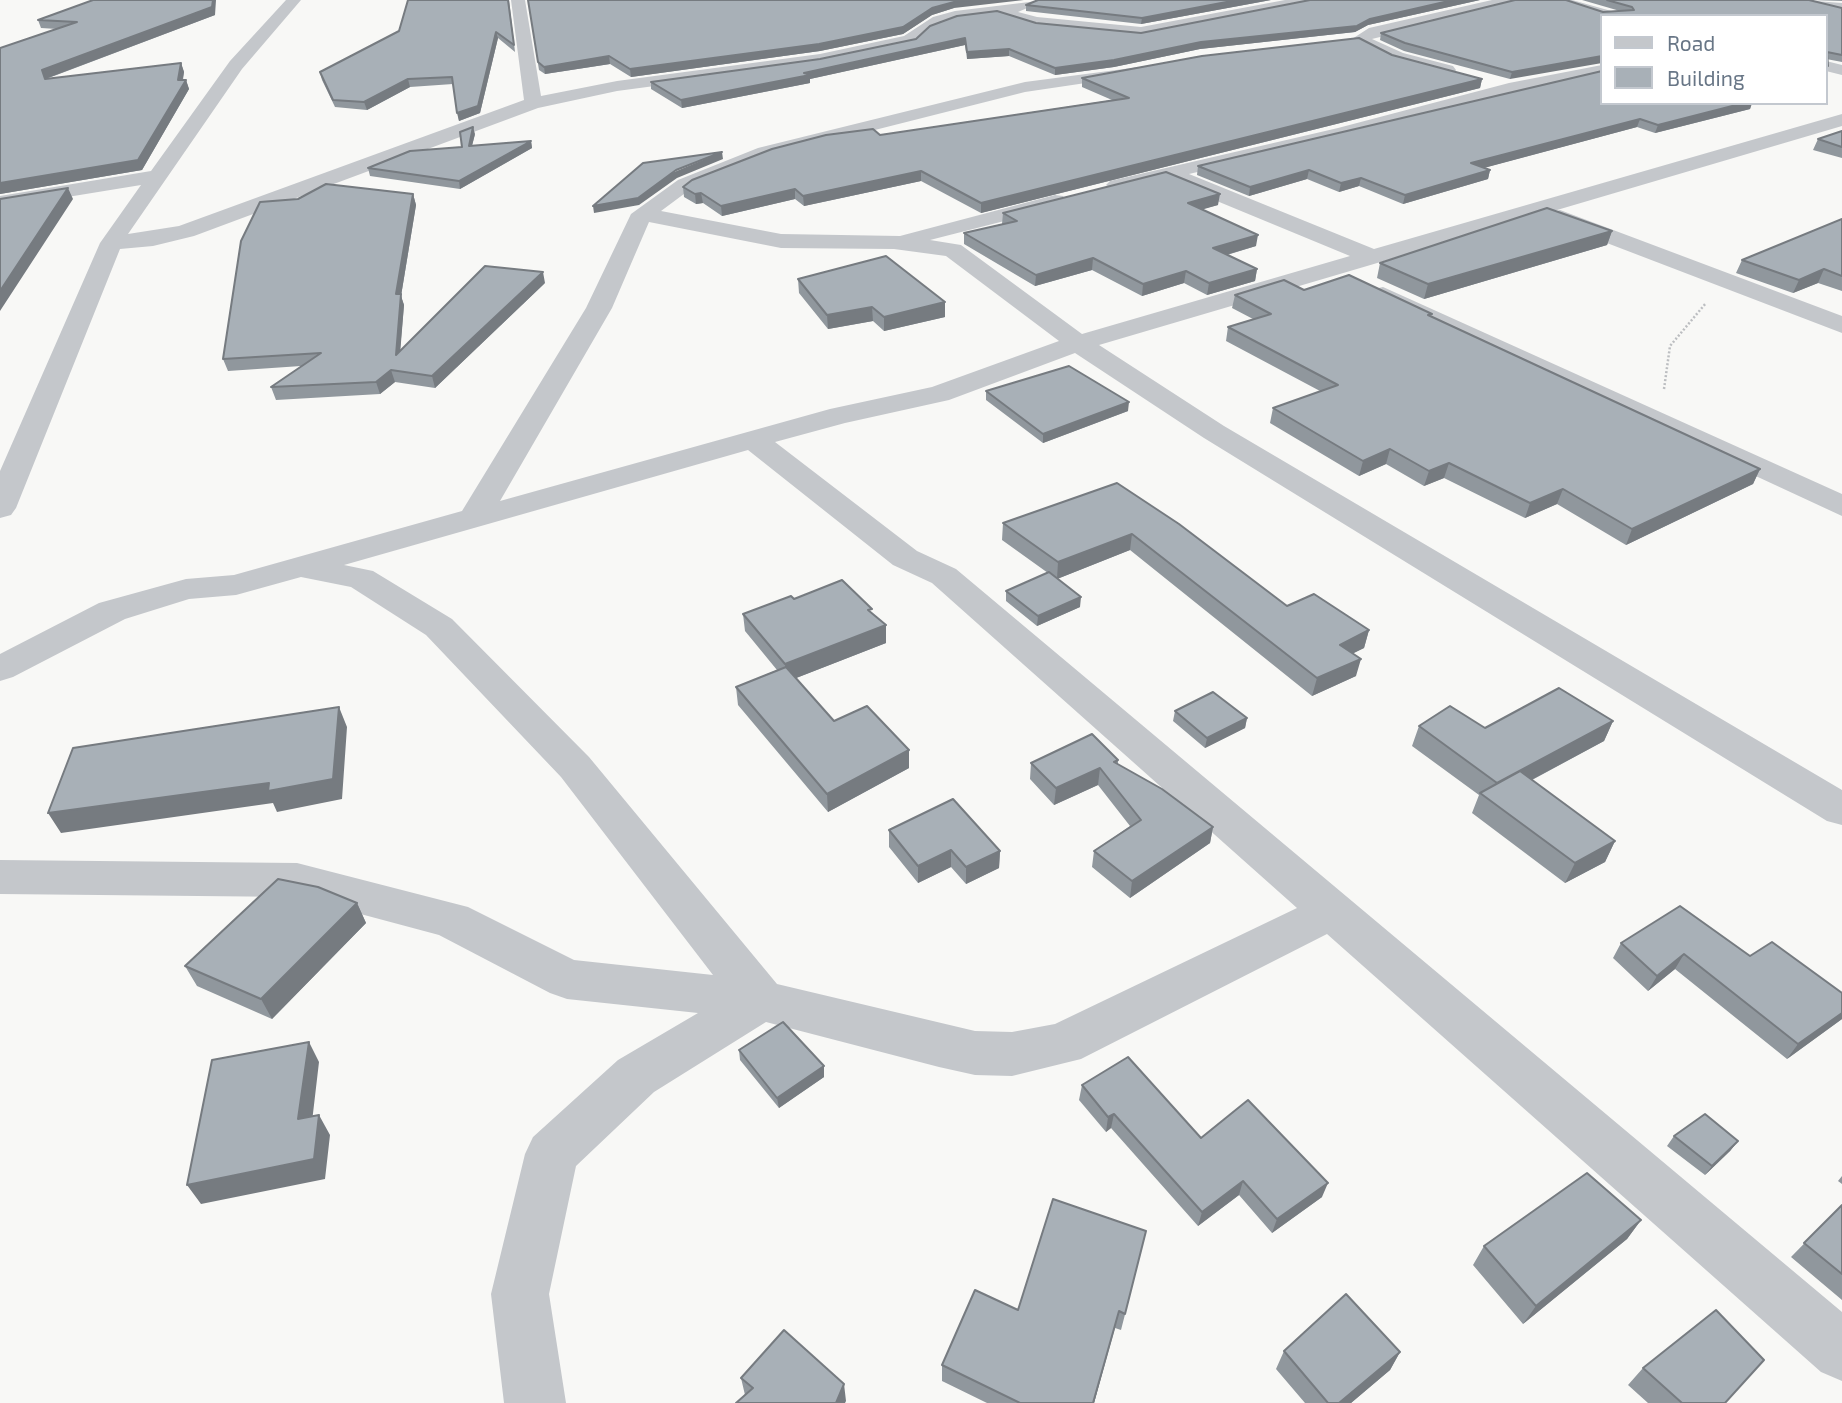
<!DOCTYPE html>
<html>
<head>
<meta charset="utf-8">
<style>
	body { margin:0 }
	#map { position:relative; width:1842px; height:1403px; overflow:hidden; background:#f8f8f6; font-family:"Exo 2",sans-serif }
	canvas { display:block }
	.legend { position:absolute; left:1600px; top:14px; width:228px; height:91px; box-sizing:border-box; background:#fff; border:2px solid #c3c8cf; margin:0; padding:9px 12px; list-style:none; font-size:21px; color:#687686 }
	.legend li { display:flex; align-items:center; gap:14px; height:35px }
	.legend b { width:35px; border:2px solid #c3c8cf }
</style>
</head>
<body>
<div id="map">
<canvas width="1842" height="1403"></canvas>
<ul class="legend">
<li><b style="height:9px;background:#c4c7cb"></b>Road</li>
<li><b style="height:19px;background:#a8b0b7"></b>Building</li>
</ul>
</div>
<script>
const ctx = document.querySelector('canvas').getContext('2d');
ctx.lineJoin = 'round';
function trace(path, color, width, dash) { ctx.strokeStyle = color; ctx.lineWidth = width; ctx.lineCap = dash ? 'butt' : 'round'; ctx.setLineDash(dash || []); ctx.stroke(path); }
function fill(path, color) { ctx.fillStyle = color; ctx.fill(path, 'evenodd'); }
trace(new Path2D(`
	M1664 389 1670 346 1706 303`), '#bcbec1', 2.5, [2, 2]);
fill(new Path2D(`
	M286 0H301L242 69 128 234 179 226 524 100 511 0H525L541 96 617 81 820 54 904 36 933 17 955 11 1046 0 1018 12 1037 17 1141 27 1285 0H1315L1308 4 1141 37 1036 27 997 15 956 20 929 31 915 43 820 64 617 91 538 108 194 236 153 246 120 249 16 508 11 515 0 518V471L100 243 141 185 0 208V196L151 171 230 61Z
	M1492 0H1519L1517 3 1372 39 1403 53 1453 66 1456 70 1453 74 1447 75 1391 61 1352 39 1369 28Z
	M1545 0H1572L1629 16H1602Z
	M1801 0 1842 3V13L1803 3Z
	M1826 61 1842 65V75L1826 71Z
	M1602 65V75C1463 103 1327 142 1189 174L1374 249 1842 114V126L1099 345 1224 426 1842 790V825L1827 821 1204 438 1075 353 949 400 845 423 775 442 917 551 956 569 1842 1312V1381L1821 1372 1327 934 1081 1059 1012 1076 975 1075 939 1067 766 1022 654 1092 576 1166 549 1294 566 1403H504L491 1294 525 1154 533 1137 618 1060 698 1013 567 999 550 993 439 935 297 897 0 894V860L297 863 468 907 574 960 713 975 561 777 426 635 351 587 301 577 236 595 189 599 125 619 13 677 0 681V654L99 603 186 579 234 575 462 511 586 308 631 214 678 180 758 148 1025 82 1139 67 1142 71 1139 75 1133 76 1025 92 772 156 692 188 661 211 781 234 900 236 1055 195 1063 196 1066 201 1063 206 930 240 961 245 1082 334 1350 256 1166 180 1117 191 1106 185 1110 181 1338 128 1509 83ZM649 222 781 248 894 249 946 256 1059 341 932 387 830 409 500 501 612 308ZM748 450 893 565 932 583 1297 908 1055 1024 1012 1032 975 1031 777 984 589 757 452 619 373 571 344 565Z
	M1560 210 1842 316V333L1552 222 1549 217 1552 212Z
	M1383 287 1842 494V516L1374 299 1371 294 1374 289Z`), '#c4c7cb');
fill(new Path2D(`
	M408 0H509L515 52 498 38 480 113 459 121 453 84 410 87 367 110 335 107 322 80 320 72 399 31Z
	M528 0 954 8 932 15 903 34 820 51 631 77 610 64 545 74 539 70Z
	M1271 0 1141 24 1026 11V5Z
	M1310 0H1480L1368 25 1355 32 1200 49 1114 67 1055 75 1009 56 967 59 965 45 810 79V83L682 108 651 89V82L820 59 1036 23 1141 33Z
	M1582 0H1809L1842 8V62L1602 16 1510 79 1404 51 1380 40 1381 33 1620 11Z
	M1810 0H1842V1Z
	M215 15 46 79 181 63 184 72 183 80H186L189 89 142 170 0 194V48L57 29 41 28 38 20Z
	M1392 55 1482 79 1480 88 981 213 921 181 804 206 795 199 722 216 703 203 696 204 684 197 683 187 880 135 1112 100 1082 87V78Z
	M1602 103H1752L1750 109 1655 133 1637 127 1483 168 1490 170 1488 179 1403 204 1359 186 1339 192 1307 179 1249 196 1197 175 1198 166Z
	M1842 131V158L1813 150 1818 139Z
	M475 134 472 146 531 141 532 148 460 189 370 176 368 168 462 147Z
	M413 194 416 205 401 296 404 305 400 350 545 283 435 388 395 382 380 394 276 400 271 387 301 366 228 371 223 359Z
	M1218 205 1202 209 1256 246 1227 255 1257 269 1255 281 1207 295 1184 283 1142 296 1092 270 1035 286 964 244V233L1002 224 1003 213Z
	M1842 219V291L1818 283 1793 293 1736 273 1742 260Z
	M1612 231 1607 245 1424 299 1377 278 1380 263Z
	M798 279 945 317 884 331 873 321 828 329 799 293Z
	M1304 290 1431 316 1760 469 1753 484 1626 545 1557 504 1525 518 1444 478 1424 486 1386 464 1359 476 1270 423 1273 408 1320 391 1226 341 1228 327 1253 319 1232 308 1235 295Z
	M986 391 1128 411 1043 443 986 400Z
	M1117 483 1287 606 1369 630 1364 648 1353 653 1356 676 1312 696 1130 550 1057 579 1080 607 1037 626 1006 601V591L1048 573 1002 540 1003 523Z
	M794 599 872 614 886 643 796 678 834 721 909 750V768L828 812 738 705 736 687 777 670 745 631 743 614Z
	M1175 711 1247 718 1245 728 1205 748 1173 721Z
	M1613 721 1604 741 1532 780 1615 841 1605 862 1565 883 1472 813 1479 795 1412 746 1419 726 1485 728Z
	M1118 760V764L1213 827 1210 843 1130 898 1092 867 1094 851 1130 826 1098 785 1054 805 1030 779 1031 763Z
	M889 830 1000 851 999 868 966 884 951 867 918 883 889 847Z
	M357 903 366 923 272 1019 197 986 185 966Z
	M1621 943 1750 956 1842 993V1019L1787 1059 1675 969 1648 991 1613 958Z
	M739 1050 824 1066V1077L779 1108 740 1060Z
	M1082 1085 1201 1138 1322 1197 1272 1233 1239 1195 1198 1226 1111 1128 1106 1132 1079 1100Z
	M1674 1136 1738 1141 1730 1151 1705 1175 1667 1146Z
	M1842 1176V1184L1838 1181Z
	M1842 1205V1300L1791 1257Z
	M1641 1220 1627 1239 1523 1324 1473 1265 1484 1246Z
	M1142 1248 1121 1330 1115 1328 1094 1403H987L942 1381V1365L1018 1310Z
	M1284 1351 1400 1352 1390 1370 1351 1403H1305L1276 1369Z
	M1643 1368 1725 1403H1648L1628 1385Z
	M741 1378 846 1401 745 1395Z`), '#90979d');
fill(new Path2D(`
	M213 0H216L215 15 45 79 42 70Z
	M970 0H1024L954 8 932 15 903 34 820 51 631 77 630 69 954 2Z
	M1237 0H1271L1141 24 1142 18Z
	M1453 0H1480L1368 25 1355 32 1200 49 1114 67 1055 75V68L1201 42 1370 19Z
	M496 32 498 38 480 113 459 121 457 113Z
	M965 38V45L810 79V83L682 108 681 100Z
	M1009 49V56L967 59V52Z
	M609 56 610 64 545 74 544 67Z
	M1602 56V63L1510 79 1512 72Z
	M181 63 184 72 181 88 186 80 189 89 142 170 0 194V183L178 80Z
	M408 79 410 87 367 110 364 102Z
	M1482 79 1480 88 981 213V203Z
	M1744 103H1752L1750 109 1655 133 1658 125Z
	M1640 119 1637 127 1469 172 1471 163Z
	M473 127 475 134 470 153 469 146Z
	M531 141 532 148 460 189 459 181Z
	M722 152 723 159 677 178 639 205 594 213 593 206Z
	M1309 170 1307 179 1249 196 1250 187Z
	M1490 170 1488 179 1403 204 1405 195Z
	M921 171V181L804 206 803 196Z
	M1361 178 1359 186 1339 192 1341 183Z
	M68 188 73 199 0 311V291Z
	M795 189V199L722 216 721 206Z
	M701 193 703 203 696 204 695 194Z
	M413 194 416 205 401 296 404 305 399 367 396 355V294Z
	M1220 194 1218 205 1187 214 1188 203Z
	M1612 231 1607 245 1424 299 1428 284Z
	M1258 235 1256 246 1212 259 1213 248Z
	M1093 258 1092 270 1035 286 1036 275Z
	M1257 269 1255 281 1207 295 1209 283Z
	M1824 269 1818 283 1793 293 1799 280Z
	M1186 271 1184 283 1142 296 1143 284Z
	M543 272 545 283 435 388 432 376Z
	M945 302V317L884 331V317Z
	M872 307 873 321 828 329 827 315Z
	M391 370 395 382 380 394 376 382Z
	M1129 402 1128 411 1043 443V434Z
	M1390 449 1386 464 1359 476 1363 461Z
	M1449 463 1444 478 1424 486 1429 471Z
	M1760 469 1753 484 1626 545 1632 529Z
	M1563 489 1557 504 1525 518 1530 503Z
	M1132 534 1130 550 1057 579 1058 562Z
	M1081 597 1080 607 1037 626 1038 616Z
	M886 625V643L786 682 785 664Z
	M1369 630 1364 648 1336 662 1340 645Z
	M1361 659 1356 676 1312 696 1317 678Z
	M339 707 347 727 342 799 277 812 273 803 61 833 48 813 269 783Z
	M1247 718 1245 728 1205 748 1207 738Z
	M1613 721 1604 741 1492 801 1497 783Z
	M909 750V768L828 812 827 794Z
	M1100 768 1098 785 1054 805 1056 788Z
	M1213 827 1210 843 1130 898 1132 881Z
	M1615 841 1605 862 1565 883 1575 863Z
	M951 850V867L918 883V866Z
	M1000 851 999 868 966 884V867Z
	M357 903 366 923 272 1019 261 999Z
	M1684 954 1675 969 1648 991 1657 976Z
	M1842 1013V1019L1787 1059 1798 1044Z
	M309 1042 319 1062 310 1139 298 1119Z
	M824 1066V1077L779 1108 777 1098Z
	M1114 1114 1111 1128 1106 1132 1108 1117Z
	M319 1115 330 1135 325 1179 201 1204 187 1185Z
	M1738 1141 1730 1151 1705 1175 1712 1166Z
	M1243 1181 1239 1195 1198 1226 1202 1212Z
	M1328 1183 1322 1197 1272 1233 1277 1219Z
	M1641 1220 1627 1239 1523 1324 1536 1306Z
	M1119 1311 1094 1403H1093Z
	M1400 1352 1390 1370 1351 1403H1339Z
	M844 1384 846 1401 845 1403H836Z`), '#767b80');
const building = new Path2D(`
	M93 0H213L212 7 42 70 45 79 181 63 178 80H186L138 160 0 183V48L77 22 38 20Z
	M408 0H508L514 45 496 32 478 106 457 113 452 77 408 79 364 102 333 100 320 72 399 31Z
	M528 0H970L954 2 932 8 903 27 819 44 630 69 609 56 544 67 538 62Z
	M1038 0H1237L1142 18 1026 5Z
	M1310 0H1453L1370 19 1357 26 1201 42 1114 60 1055 68 1009 49 967 52 965 38 804 73 810 75 681 100 651 82 820 59 916 39 930 26 957 16 997 11 1036 23 1141 33Z
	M1515 0H1566L1603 12 1634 10 1632 7 1607 0H1809L1842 8V55L1827 52 1828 66H1826V16H1602V56L1512 72 1405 43 1381 33Z
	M1359 38 1392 55 1482 79 981 203 921 171 803 196 795 189 721 206 701 193 695 194 683 187 692 180 772 149 826 135 873 129 880 135 1129 98 1082 78 1202 56Z
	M1602 71V103H1744L1658 125 1640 119 1471 163 1490 170 1405 195 1361 178 1341 183 1309 170 1250 187 1198 166Z
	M473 127 469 146 531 141 459 181 368 168 410 151 462 147 460 132Z
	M1842 131V147L1818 139Z
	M722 152 676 170 638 198 593 206 643 163Z
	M1166 172 1220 194 1188 203 1258 235 1213 248 1257 269 1209 283 1186 271 1143 284 1093 258 1036 275 964 233 1017 221 1003 213Z
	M326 184 413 194 396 294H401L396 355 485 266 543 272 432 376 391 370 376 382 271 387 321 353 223 359 241 241 260 202 298 199Z
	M68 188 0 291V199Z
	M1547 208 1612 231 1428 284 1380 263Z
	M1842 219V276L1824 269 1799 280 1742 260Z
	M886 256 945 302 884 317 872 307 827 315 798 279Z
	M1349 275 1432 314 1428 315 1760 469 1632 529 1563 489 1530 503 1449 463 1429 471 1390 449 1363 461 1273 408 1338 385 1228 327 1271 314 1235 295 1284 280 1304 290Z
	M1069 366 1129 402 1043 434 986 391Z
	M1117 483 1179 524 1287 606 1314 594 1369 630 1340 645 1361 659 1317 678 1132 534 1058 562 1003 523Z
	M1049 572 1081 597 1038 616 1006 591Z
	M842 580 872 609 868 610 886 625 785 664 743 614 791 596 794 599Z
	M786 667 834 721 867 706 909 750 827 794 736 687Z
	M1559 688 1613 721 1497 783 1419 726 1450 706 1485 728Z
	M1213 692 1247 718 1207 738 1175 711Z
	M339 707 333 779 268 791 269 783 48 813 73 748Z
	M1092 734 1118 760 1114 762 1162 789 1213 827 1132 881 1094 851 1141 820 1100 768 1056 788 1031 763Z
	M1520 771 1615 841 1575 863 1480 793Z
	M953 799 1000 851 966 867 951 850 918 866 889 830Z
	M278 879 318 887 357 903 261 999 185 966Z
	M1680 906 1750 956 1772 942 1842 993V1013L1798 1044 1684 954 1657 976 1621 943Z
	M783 1022 824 1066 777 1098 739 1050Z
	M309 1042 298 1119 319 1115 314 1159 187 1185 212 1060Z
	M1128 1057 1201 1138 1248 1100 1328 1183 1277 1219 1243 1181 1202 1212 1114 1114 1108 1117 1082 1085Z
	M1705 1114 1738 1141 1712 1166 1674 1136Z
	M1587 1173 1641 1220 1536 1306 1484 1246Z
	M1053 1199 1146 1231 1125 1314 1119 1311 1093 1403H1020L942 1365 975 1290 1018 1310Z
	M1842 1205V1274L1804 1243Z
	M1346 1294 1400 1352 1339 1403H1328L1284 1351Z
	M1716 1310 1764 1360 1725 1403H1682L1643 1368Z
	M784 1330 844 1384 836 1403H736L753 1388 741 1378Z`);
fill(building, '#a8b0b7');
trace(building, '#767b80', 2);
</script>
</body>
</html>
